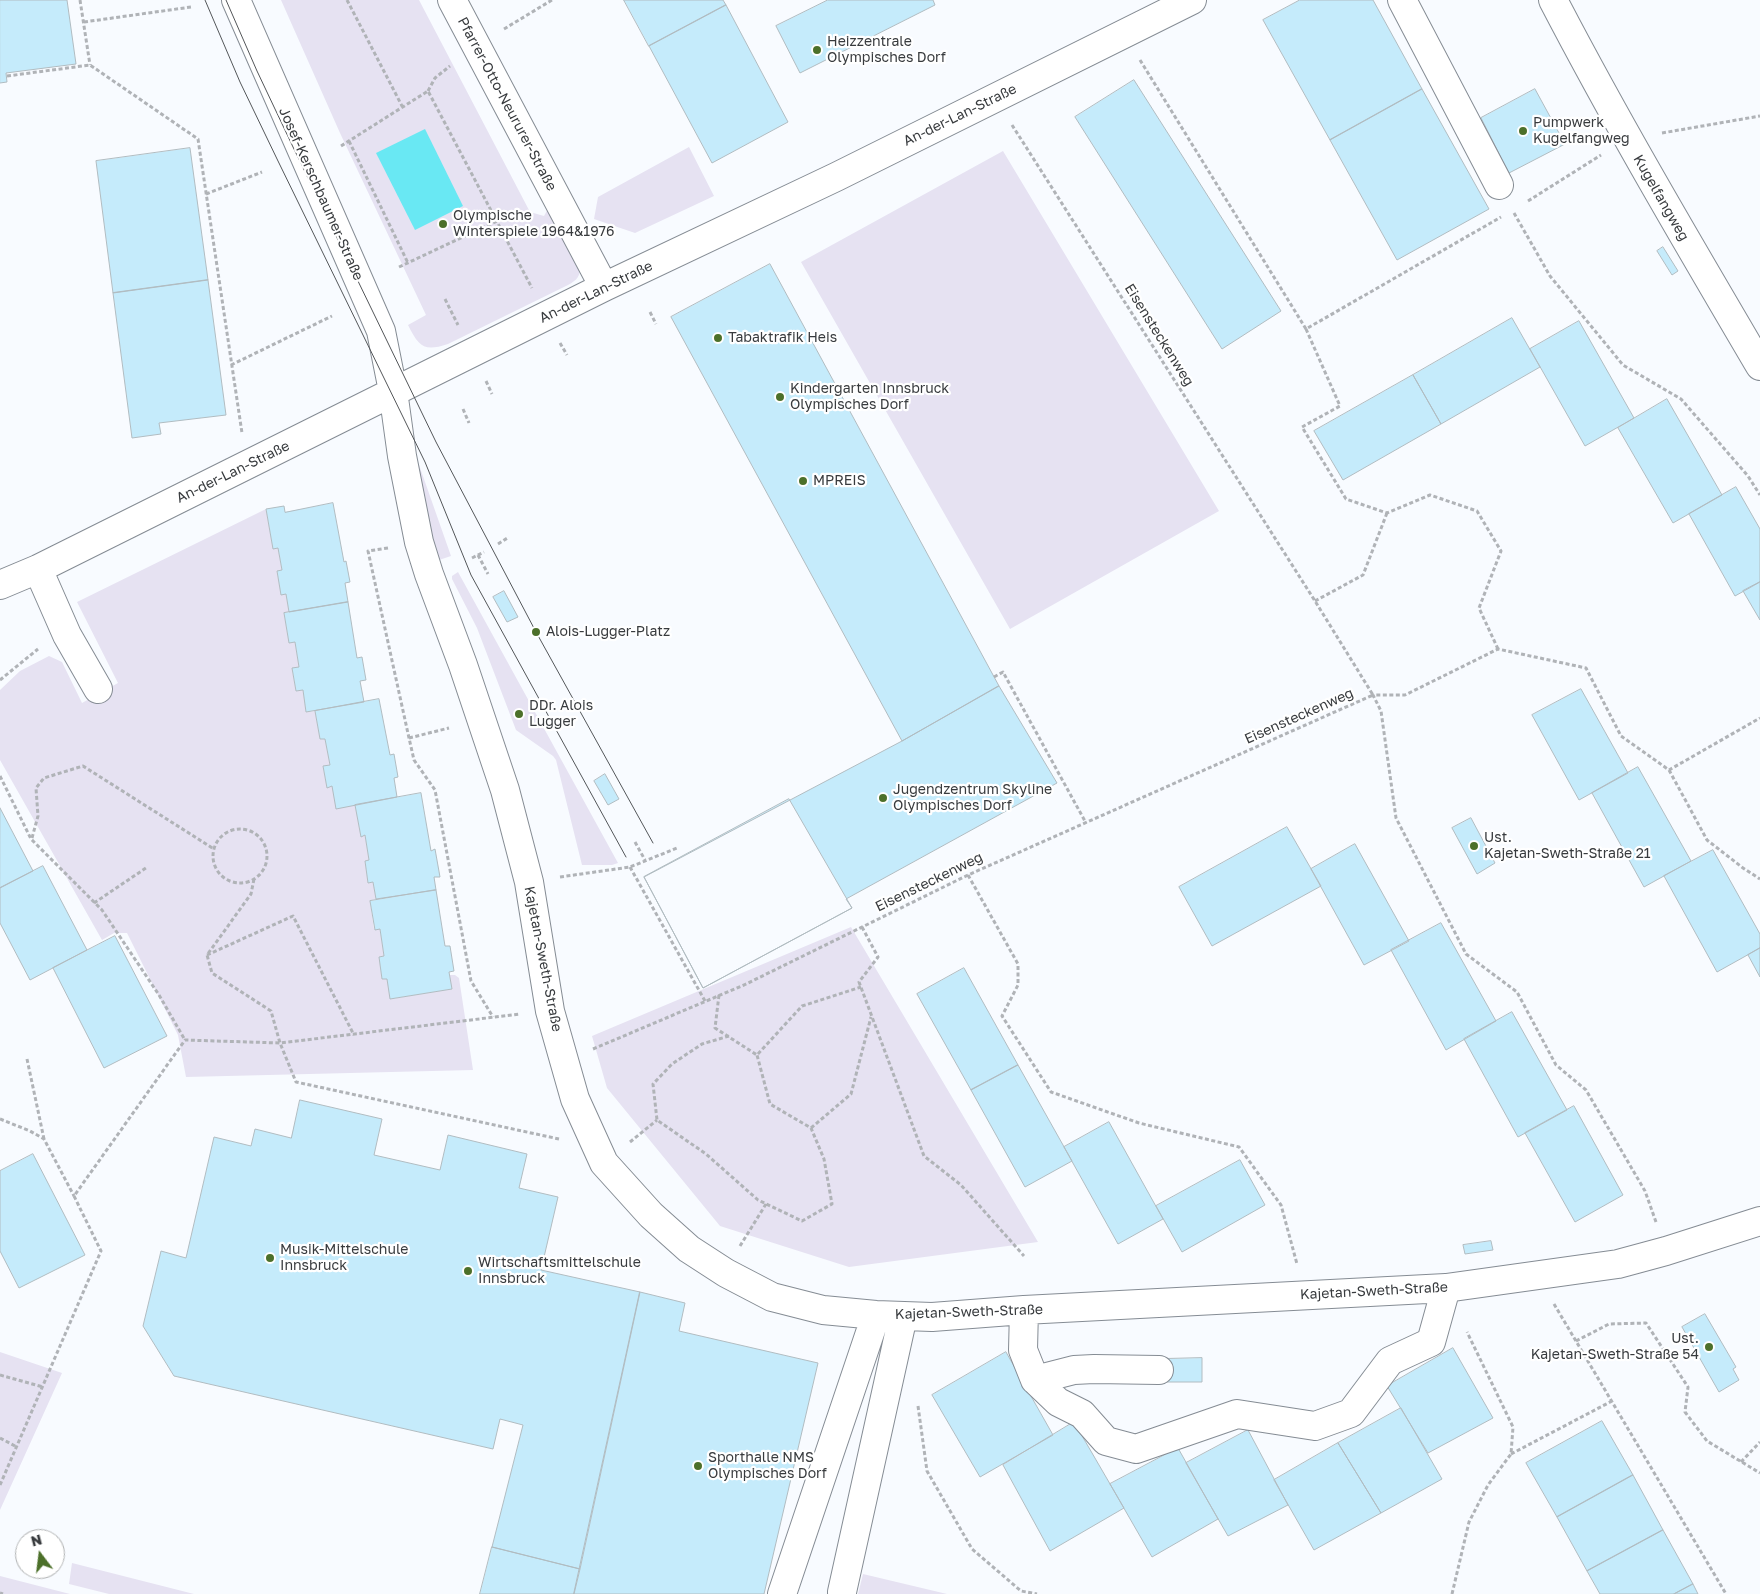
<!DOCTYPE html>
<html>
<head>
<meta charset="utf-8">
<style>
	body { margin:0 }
	#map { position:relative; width:1760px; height:1594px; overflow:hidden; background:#f8fbff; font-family:"Golos Text",sans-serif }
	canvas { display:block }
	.north { position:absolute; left:15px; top:1529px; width:50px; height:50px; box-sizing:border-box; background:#fff; border:1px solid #afb1b2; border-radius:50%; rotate:345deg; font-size:14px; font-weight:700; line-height:20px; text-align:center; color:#383b3e }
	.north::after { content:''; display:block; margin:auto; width:18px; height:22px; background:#4c702a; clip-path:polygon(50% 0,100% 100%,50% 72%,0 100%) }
</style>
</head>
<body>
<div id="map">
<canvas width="1760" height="1594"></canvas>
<div class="north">N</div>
</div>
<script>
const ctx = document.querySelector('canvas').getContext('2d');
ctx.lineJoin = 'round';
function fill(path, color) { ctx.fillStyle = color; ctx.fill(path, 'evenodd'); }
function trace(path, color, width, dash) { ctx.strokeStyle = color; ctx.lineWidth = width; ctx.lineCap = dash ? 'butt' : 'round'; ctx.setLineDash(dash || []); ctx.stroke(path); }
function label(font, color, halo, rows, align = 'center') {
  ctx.font = font + ' "Golos Text",sans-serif'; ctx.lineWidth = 4.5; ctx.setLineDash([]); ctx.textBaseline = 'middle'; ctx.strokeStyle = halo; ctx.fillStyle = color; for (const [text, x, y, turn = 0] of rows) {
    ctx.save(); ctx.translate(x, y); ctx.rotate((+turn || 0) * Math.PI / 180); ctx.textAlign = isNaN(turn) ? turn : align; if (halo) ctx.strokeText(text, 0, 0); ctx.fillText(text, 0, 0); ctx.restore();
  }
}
fill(new Path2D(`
	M281 0H419L530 212 544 216 550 205 580 265C581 276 577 280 568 285L448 344C424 352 419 347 408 325L426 315 340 133Z
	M689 147 714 196 635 233 594 219 598 197Z
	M1003 151 1219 511 1010 629 801 262Z
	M418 462 451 556 436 561 415 464Z
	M266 509 273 548H278L282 570 277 572 281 594H286L289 612 284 613 289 643 295 642 299 667 292 669 296 691 303 690 306 712 315 711 320 739H325L330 765 323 767 327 787 332 786 355 805 361 836 365 835 369 860 365 861 368 883 373 882 376 899 370 901 374 929H380L384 956 379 957 382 979H387L391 999 451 989 449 975H455L459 978 473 1070 186 1077 178 1035 127 933H114L102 940 0 760V690L20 671 49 656 62 662 82 703 118 683 77 602Z
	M458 572 618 863 612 865H582L556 760 553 756 516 730 477 628 452 579V576Z
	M851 927 1038 1242 849 1267 720 1226 607 1088 592 1036Z
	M0 1352 62 1373 0 1510Z
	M72 1563 194 1594H109L69 1584Z
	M863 1574 947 1594H858Z
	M0 1576 70 1594H0Z`), '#e6e2f2');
fill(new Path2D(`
	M425 129 463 206 415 230 376 153Z`), '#69e8f3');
const building = new Path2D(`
	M0 0H67L76 64 6 73 7 82 0 83Z
	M624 0H723L726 5 649 46Z
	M828 0H933L935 5 800 73 776 26Z
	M1300 0H1373L1422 89 1330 140 1263 20Z
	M726 5 788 122 712 163 649 46Z
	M1134 80 1281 311 1222 349 1075 117Z
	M1422 89 1489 209 1397 260 1330 140Z
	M1535 89 1565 144 1509 173 1481 118Z
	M190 148 208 280 113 293 96 161Z
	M1663 247 1678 271 1672 275 1657 251Z
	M770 264 999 686 902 741 671 317Z
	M208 280 226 415 159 423 161 434 132 438 113 293Z
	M1512 318 1540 367 1441 424 1413 375Z
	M1579 321 1634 418 1585 446 1530 349Z
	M1413 375 1441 424 1343 480 1314 431Z
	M1667 399 1722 495 1673 523 1618 428Z
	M1736 487 1760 529V582L1735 596 1689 514Z
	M333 503 344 562 346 561 350 582 345 583 348 602 289 612 286 594 281 595 277 571 282 570 278 548 273 549 266 509 284 506 285 512Z
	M1760 582V620L1743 591Z
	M504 591 518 617 507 622 493 597Z
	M348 602 357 658 362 657 366 680 360 681 364 702 306 712 303 690 296 691 292 668 299 667 295 642 289 643 284 613Z
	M999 686 1057 783 846 899 852 908 703 988 644 877 902 741Z
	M1581 689 1628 773 1579 800 1532 715Z
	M379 699 390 755 394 754 398 777 394 778 397 797 336 809 332 786 327 788 323 766 330 765 325 739H320L315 711Z
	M1638 767 1691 861 1644 887 1592 793Z
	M605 774 619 799 608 805 594 781Z
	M421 793 431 851 435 849 440 877H434L436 890 376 899 373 882 368 883 365 861 369 860 365 835 361 837 355 805Z
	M789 799 852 908 703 988 644 877Z
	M0 808 33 871 0 888Z
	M1471 818 1495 863 1477 874 1452 828Z
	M1287 827 1321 886 1212 946 1179 887Z
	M1355 844 1409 941 1364 965 1311 869Z
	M1713 850 1760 934V948L1717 972 1664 876Z
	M43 866 87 950 30 980 0 923V888Z
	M436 890 445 946H450L454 971 449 972 452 989 390 999 387 979H382L379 957 384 956 380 929 375 930 370 901Z
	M1441 923 1496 1021 1446 1050 1391 950Z
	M115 936 167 1036 104 1068 53 968Z
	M1760 948V977L1748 955Z
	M964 968 1018 1065 971 1090 917 994Z
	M1512 1012 1567 1110 1518 1137 1464 1039Z
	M1018 1065 1072 1161 1025 1187 971 1090Z
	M300 1100 382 1119 374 1155 440 1170 448 1135 527 1154 519 1188 558 1197 541 1270 640 1292 580 1569 492 1547 523 1425 500 1419 493 1449 174 1376 143 1326 161 1251 186 1258 214 1137 251 1146 255 1129 291 1138Z
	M1574 1106 1623 1195 1575 1222 1525 1133Z
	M1109 1122 1163 1219 1118 1244 1064 1147Z
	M33 1154 85 1255 19 1288 0 1251V1171Z
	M1240 1160 1265 1205 1182 1252 1156 1206Z
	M1491 1241 1493 1250 1465 1254 1463 1245Z
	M640 1292 685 1303 679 1331 818 1363 764 1594H574Z
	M1705 1314 1736 1367 1733 1369 1739 1380 1719 1392 1682 1327Z
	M1453 1348 1493 1418 1428 1453 1387 1386Z
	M1006 1352 1053 1435 980 1477 932 1395Z
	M1202 1358V1382H1163V1359Z
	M1401 1408 1442 1479 1381 1513 1338 1443Z
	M1602 1421 1633 1475 1557 1517 1526 1463Z
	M1074 1422 1124 1508 1050 1551 1003 1465Z
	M1248 1430 1288 1505 1228 1536 1186 1463Z
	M1338 1443 1381 1513 1314 1550 1274 1480Z
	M1178 1448 1218 1519 1152 1557 1110 1484Z
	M1633 1475 1663 1530 1587 1571 1557 1517Z
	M1663 1530 1693 1584 1674 1594H1600L1587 1571Z
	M492 1547 580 1569 574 1594H480Z
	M1693 1584 1698 1594H1674Z`);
fill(building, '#c5ebfb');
trace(building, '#b1bcc1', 1);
const minor = new Path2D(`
	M236 0 381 331 393 391 402 456 419 542 429 574 463 665 505 790 529 882 550 1011 575 1099 604 1163 651 1215 689 1249 726 1273 772 1297 823 1310 876 1315 932 1317 1024 1310 1446 1288 1618 1264 1666 1251 1760 1221
	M452 0 604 287
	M1402 0 1499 185
	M1553 0C1618 125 1689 245 1760 366
	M38 569 67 635 98 689
	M0 585 38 569 604 287 836 177 1192 0
	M1024 1310 1023 1350 1035 1380 1058 1402 1082 1414 1106 1441 1136 1449 1237 1414 1315 1426 1351 1413 1390 1361 1431 1342 1446 1288
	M1035 1380 1074 1370 1094 1369 1159 1370
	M842 1592 903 1316
	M782 1594 876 1315`);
trace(minor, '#858c94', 30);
trace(new Path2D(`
	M80 0 90 65
	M347 0 402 106
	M84 22 191 7
	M504 29 552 0
	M1140 60 1306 329 1501 217
	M7 76 90 65 198 139 242 433
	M428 91 435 78 450 66
	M1662 133 1760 116
	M349 141 408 263
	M341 146 428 91 532 288
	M206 194 262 172
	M1528 201 1601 155
	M1514 213 1550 276 1623 365 1681 399 1748 476 1760 495
	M399 267 497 221
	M445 299 458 325
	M650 312 656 324
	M1306 329 1340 406 1302 427 1346 499 1387 513 1430 495 1477 511 1501 551 1479 608 1498 649
	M560 343 567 355
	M231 365 332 316
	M486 381 492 394
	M463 409 469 423
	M498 544 509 537
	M388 548 368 551 409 738 414 760 435 790 471 981 493 1017
	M478 555 488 574
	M472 558 484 552
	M1315 601 1363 575 1387 513
	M994 677 1003 672 1086 823
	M0 680 38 649
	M409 738 449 728
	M1669 770 1707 840 1743 868 1760 879
	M0 776 31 839 102 910 159 995 185 1040
	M213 856a27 27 0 1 1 54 0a27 27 0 1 1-54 0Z
	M32 838 38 816 36 788 44 778 83 766 214 849
	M635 842 645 860
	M630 867 705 1001
	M968 875 1018 964V985L1002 1016 1051 1092 1139 1123 1239 1147 1281 1205 1297 1264
	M560 877 630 867 677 848
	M254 879 251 894 207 955 212 973 271 1011 280 1043 520 1014
	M94 903 146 868
	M862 927 878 957 859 982 924 1156 961 1185 1024 1256
	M207 955 293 916 354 1035
	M719 995 715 1028 757 1055 802 1006 861 987
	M729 1036 702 1044 672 1064 653 1084 657 1120 706 1154 758 1200 802 1221 832 1204 824 1159 811 1128 770 1104 757 1055
	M593 1049 744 985 968 875 1373 695 1315 601 1012 125
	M27 1059 44 1139
	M0 1119 30 1131 44 1139 74 1196
	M811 1128 851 1094 871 1017
	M630 1142 657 1120
	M1656 1222 1645 1191 1586 1090 1556 1065 1517 992 1466 954 1396 818 1381 711 1373 695H1405L1498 649 1586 668 1621 736 1669 770 1760 718
	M740 1246 766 1204
	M1554 1304 1726 1594
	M1576 1341 1609 1324 1646 1323 1688 1387 1685 1412 1707 1441 1760 1473
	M0 1375 43 1387
	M918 1406 927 1471 972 1549 1021 1591 1037 1594
	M0 1438 17 1447
	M1511 1454 1612 1401
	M1741 1462 1760 1442
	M0 1485 101 1251 74 1196 185 1040 280 1043 296 1082 559 1139
	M0 1593 3 1594
	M1452 1594 1469 1522 1488 1485 1511 1454 1513 1427 1467 1332`), '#b0b3b7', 3, [4, 2.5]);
trace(minor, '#fff', 28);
trace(new Path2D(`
	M205 0 240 82 278 161 425 462 471 575 626 857
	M226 0 257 71 293 147 436 442 536 632 653 843`), '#535659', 1);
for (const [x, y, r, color] of [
	[817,50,5,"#4c702a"],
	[1523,131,5,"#4c702a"],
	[443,224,5,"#4c702a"],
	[718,338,5,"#4c702a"],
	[780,397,5,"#4c702a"],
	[803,481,5,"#4c702a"],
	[536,632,5,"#4c702a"],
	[519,714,5,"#4c702a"],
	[883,798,5,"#4c702a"],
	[1474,846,5,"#4c702a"],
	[270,1258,5,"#4c702a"],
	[468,1271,5,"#4c702a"],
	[1709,1347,5,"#4c702a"],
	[698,1466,5,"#4c702a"]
]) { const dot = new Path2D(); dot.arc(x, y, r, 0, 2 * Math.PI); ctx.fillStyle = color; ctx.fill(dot); trace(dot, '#fff', 2); }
label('14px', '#383b3e', '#fff', [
	["Heizzentrale",827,42],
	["Olympisches Dorf",827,58],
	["Pumpwerk",1533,123],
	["Kugelfangweg",1533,139],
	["Olympische",453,216],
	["Winterspiele 1964&1976",453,232],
	["Tabaktrafik Heis",728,338],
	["Kindergarten Innsbruck",790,389],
	["Olympisches Dorf",790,405],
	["MPREIS",813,481],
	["Alois-Lugger-Platz",546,632],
	["DDr. Alois",529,706],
	["Lugger",529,722],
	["Jugendzentrum Skyline",893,790],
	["Olympisches Dorf",893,806],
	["Ust.",1484,838],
	["Kajetan-Sweth-Straße 21",1484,854],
	["Musik-Mittelschule",280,1250],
	["Innsbruck",280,1266],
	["Wirtschaftsmittelschule",478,1263],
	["Innsbruck",478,1279],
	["Ust.",1699,1339,"right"],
	["Kajetan-Sweth-Straße 54",1699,1355,"right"],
	["Sporthalle NMS",708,1458],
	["Olympisches Dorf",708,1474]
], 'left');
label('14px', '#383b3e', '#fff', [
	["Pfarrer-Otto-Neururer-Straße",507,104,62],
	["An-der-Lan-Straße",960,115,-26],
	["Josef-Kerschbaumer-Straße",321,194,66],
	["Kugelfangweg",1661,198,60],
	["An-der-Lan-Straße",596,292,-26],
	["Eisensteckenweg",1159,335,58],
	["An-der-Lan-Straße",233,472,-26],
	["Eisensteckenweg",1299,716,-24],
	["Eisensteckenweg",929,882,-26],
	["Kajetan-Sweth-Straße",543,959,79],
	["Kajetan-Sweth-Straße",1374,1291,-3],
	["Kajetan-Sweth-Straße",969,1312,-2]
]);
</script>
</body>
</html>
